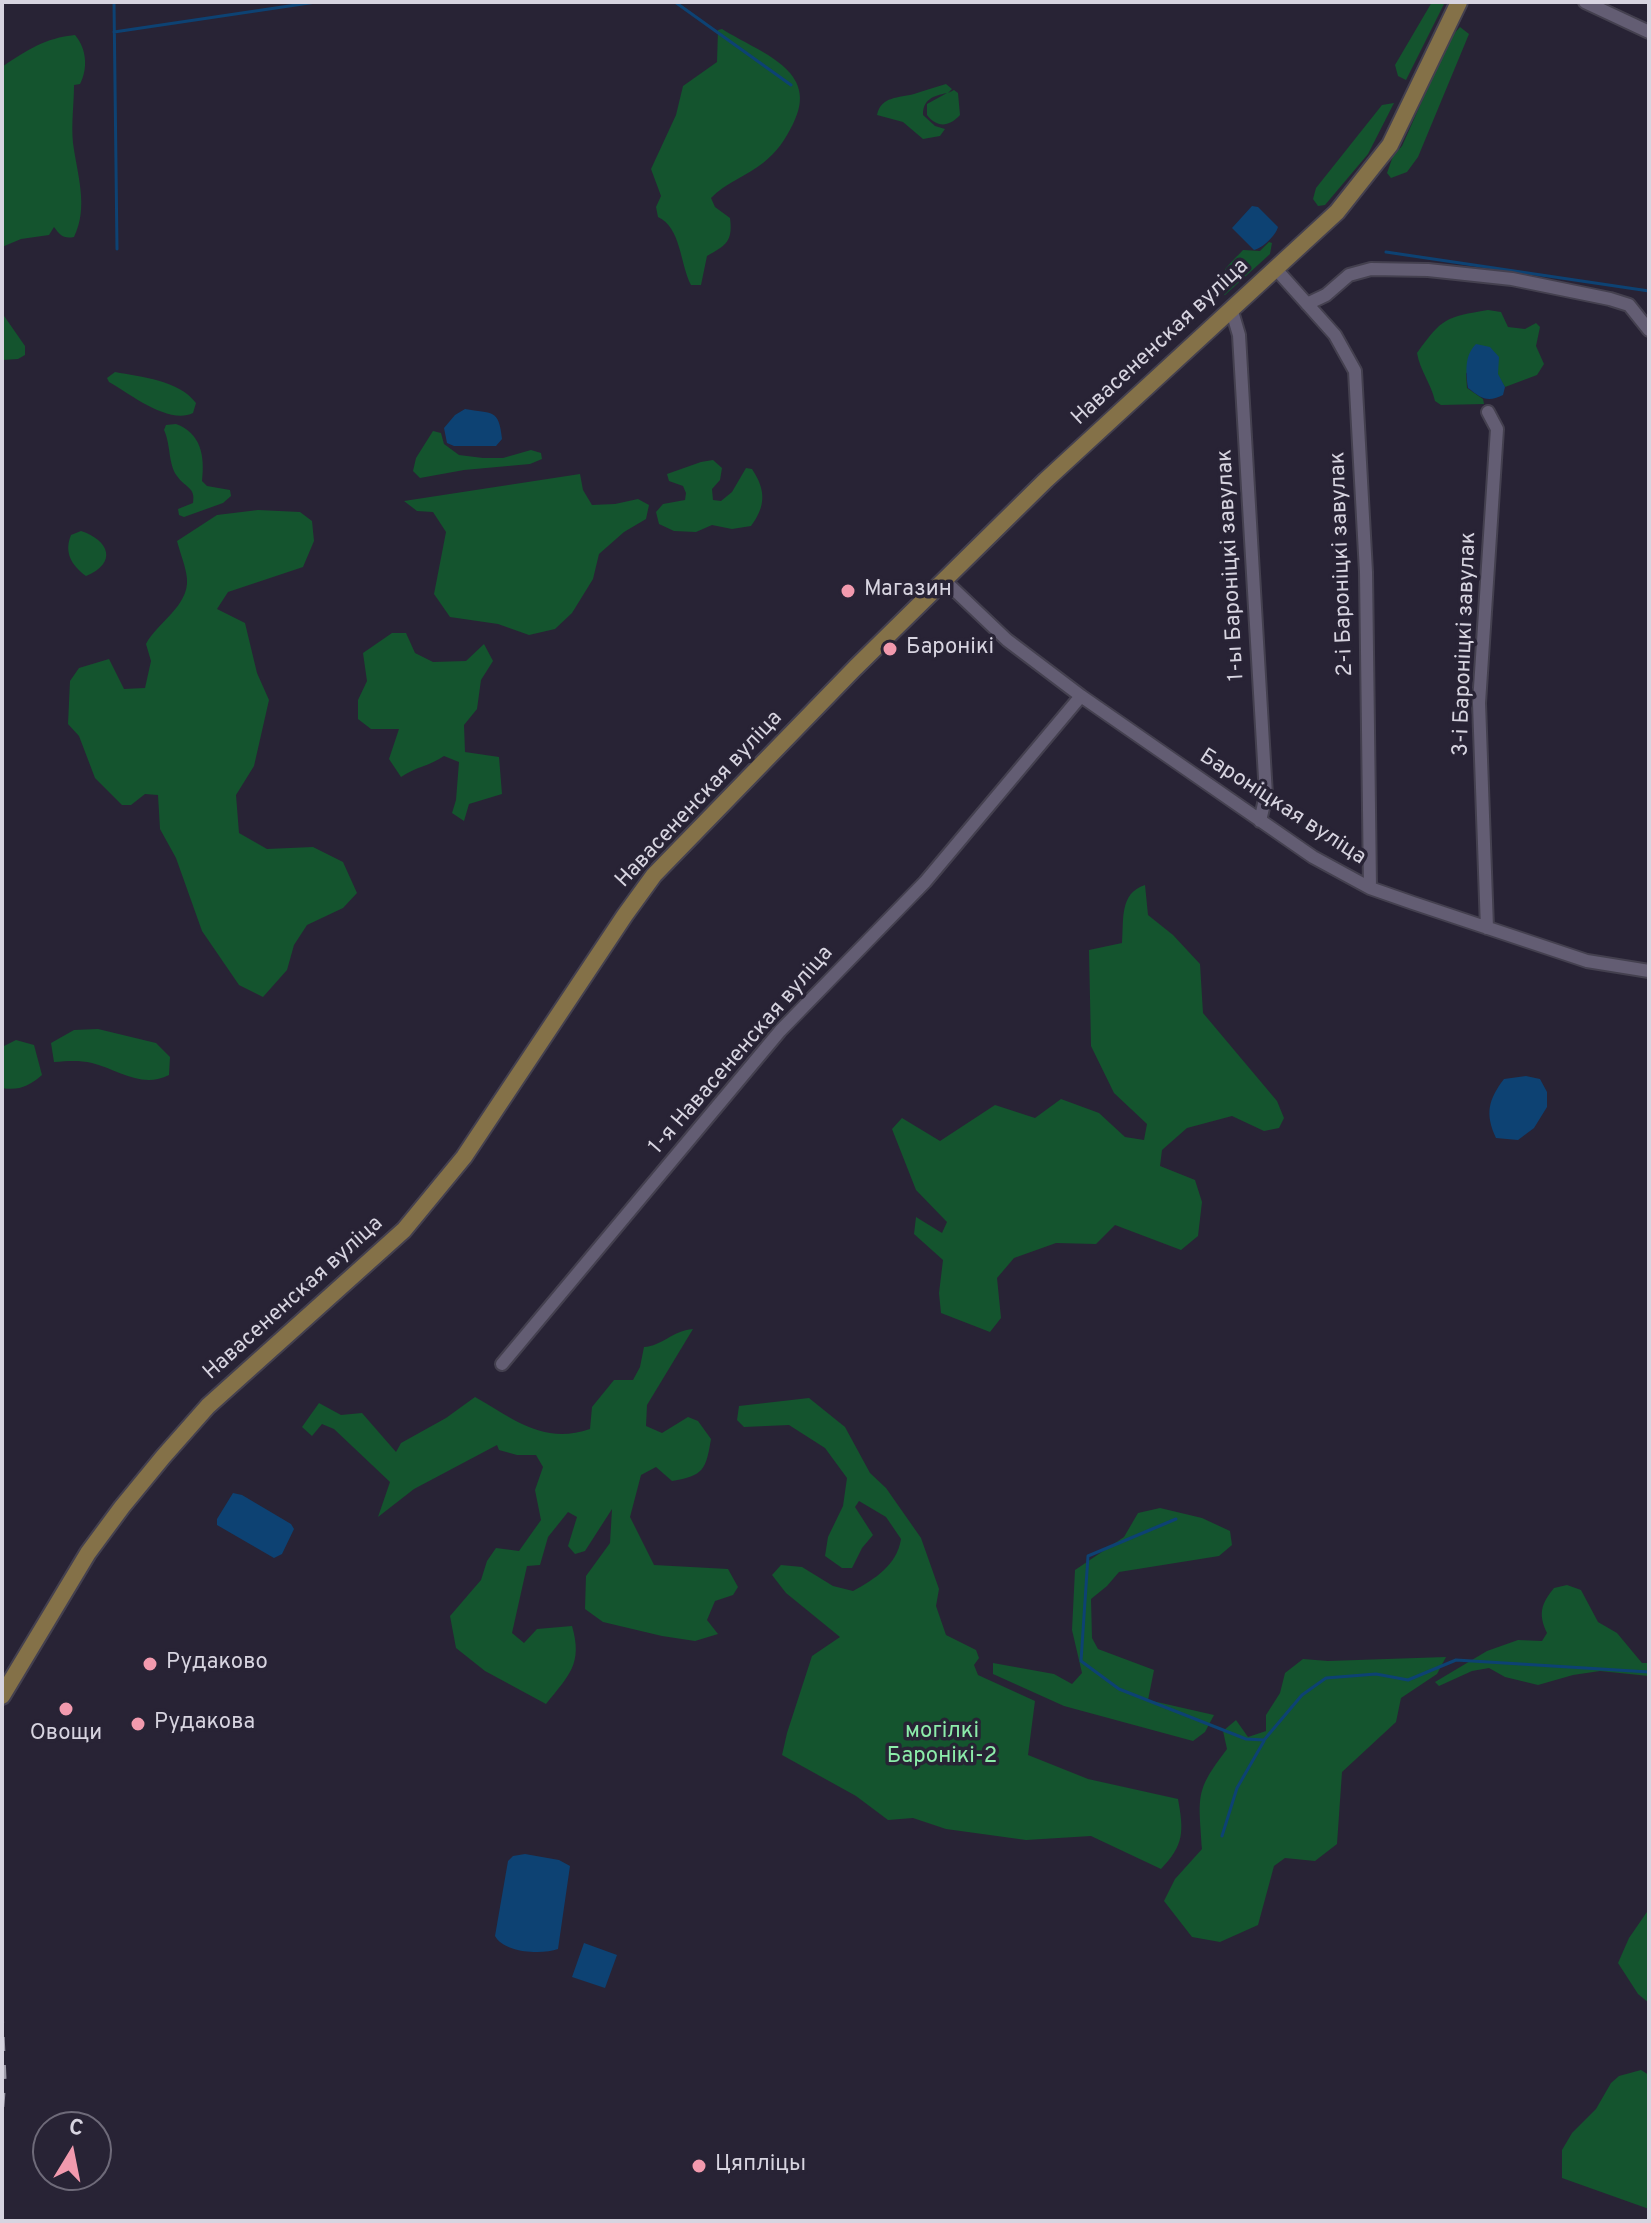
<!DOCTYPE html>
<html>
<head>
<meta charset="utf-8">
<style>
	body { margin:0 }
	#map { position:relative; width:1651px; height:2223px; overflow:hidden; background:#282335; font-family:Overpass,sans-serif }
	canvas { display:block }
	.frame { position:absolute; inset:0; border:4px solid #d7d4e0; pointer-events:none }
	.north { position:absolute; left:32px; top:2111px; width:80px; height:80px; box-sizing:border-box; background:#282335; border:2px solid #6e6a79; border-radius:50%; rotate:10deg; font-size:22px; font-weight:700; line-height:32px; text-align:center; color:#d7d4e0 }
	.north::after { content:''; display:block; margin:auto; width:28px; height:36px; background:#f29aae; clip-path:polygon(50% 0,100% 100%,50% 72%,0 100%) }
</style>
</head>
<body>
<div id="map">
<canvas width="1651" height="2223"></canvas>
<div class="frame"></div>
<div class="north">С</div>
</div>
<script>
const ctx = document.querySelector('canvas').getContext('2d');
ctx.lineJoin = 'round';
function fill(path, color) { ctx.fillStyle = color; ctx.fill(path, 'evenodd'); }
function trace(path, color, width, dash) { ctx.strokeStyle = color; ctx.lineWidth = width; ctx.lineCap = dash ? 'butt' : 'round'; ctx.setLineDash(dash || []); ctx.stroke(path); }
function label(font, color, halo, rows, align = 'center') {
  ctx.font = font + ' Overpass,sans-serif'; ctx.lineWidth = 7; ctx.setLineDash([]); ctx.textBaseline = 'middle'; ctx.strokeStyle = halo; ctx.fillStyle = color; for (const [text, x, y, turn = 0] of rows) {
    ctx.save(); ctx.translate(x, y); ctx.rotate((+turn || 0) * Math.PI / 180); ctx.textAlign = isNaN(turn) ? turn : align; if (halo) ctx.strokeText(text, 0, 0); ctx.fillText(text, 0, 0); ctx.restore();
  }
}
fill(new Path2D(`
	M1432 2H1445L1406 80 1398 76 1395 65Z
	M1460 27 1469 34 1418 157 1407 172 1391 178 1387 173 1393 156 1402 146 1450 38Z
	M722 29C760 53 821 70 793 124 785 140 777 152 763 163 747 176 725 183 711 198L715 207 730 218C733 242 726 245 707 256L701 285H691C680 264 681 227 658 217L656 207 661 196 651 169 676 115 683 86 717 62 718 30Z
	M75 35C87 49 88 69 80 84L74 85C74 104 71 124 73 143 77 174 89 207 74 237 63 239 60 235 54 227L49 235 21 239 2 247V67C27 50 45 38 75 35Z
	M946 84 952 89 948 93 954 90 958 93 960 115C949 127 937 128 927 115V104L947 93C933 96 923 99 923 115L935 126 945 129 940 136 923 139 903 122 877 115C881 96 899 98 914 94 924 91 935 87 946 84Z
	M1394 103 1368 154 1325 205 1318 206 1313 199 1316 188 1382 105Z
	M1269 242 1272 243 1270 254 1225 295 1218 290C1218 272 1232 262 1243 250L1260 251Z
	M1488 310 1501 312 1508 327 1525 329 1536 323 1540 327 1536 346 1544 364 1537 375 1505 387 1497 374 1466 373 1467 388 1483 399 1484 404 1441 405 1435 401C1431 383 1420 371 1417 353 1442 318 1446 317 1488 310Z
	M2 313 25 346V355L18 359 2 360Z
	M115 372C141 377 179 380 196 403L193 413C169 425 130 394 109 382L107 378Z
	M176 424C201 433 205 456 202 481L207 486 230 490 231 496 223 503 184 517 179 515 178 509 193 503C196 487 185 488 177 476 168 464 171 445 164 430L166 425Z
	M433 431 441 433 444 444 459 455 483 458H503L531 450 541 453 542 459 530 464 464 470 420 478 413 471 416 458Z
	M713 460 722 468 720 480 712 489 713 500 721 501 732 492 746 468 752 469C766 490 766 506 751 526L732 529 712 525 696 532 674 531 659 524 656 512 663 504 685 500 686 493 683 486 669 481 667 474 701 462Z
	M580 474 583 490 592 505 615 504 638 499 649 505 646 519 624 532 599 554 593 579 572 613 555 629 529 635 498 624 450 617 434 594 446 532 433 512 417 511 404 501Z
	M258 510 300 512 312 521 314 541 303 567 228 592 217 609 245 623 257 673 269 700 254 766 236 795 239 833 267 849 313 847 343 862 357 893 343 908 307 925 294 945 287 970 263 997 239 985 202 931 176 858 160 829 158 795 145 794 131 805H122L95 778 79 736 68 724 70 681 79 668 109 659 124 689 145 688 151 661 146 644C157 623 189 606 187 579 186 567 180 553 177 541L217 515Z
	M81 531C109 540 118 563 86 576 71 565 64 552 71 535Z
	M392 633H406L415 653 433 662 466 661 484 644 493 661 481 680 477 709 464 725 465 752 499 757 502 794 469 804 464 821 452 813 456 800 459 762 444 756C430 766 415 767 401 777L389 759 399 729H371L358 719V700L367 681 363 653Z
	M1145 885 1148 915 1173 935 1200 964 1203 1013 1277 1101 1284 1118 1279 1128 1264 1131 1232 1116 1187 1128 1162 1150 1160 1166 1195 1180 1202 1202 1198 1236 1181 1250 1115 1225 1096 1244 1056 1243 1014 1258 997 1278 1001 1318 990 1332 941 1313 939 1293 943 1260 914 1234 916 1217 942 1233 947 1222 916 1190 892 1129 902 1118 940 1141 995 1105 1035 1118 1061 1099 1099 1113 1125 1137 1144 1140 1147 1124 1114 1093 1091 1046 1089 950 1122 943C1124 921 1119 893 1145 885Z
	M98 1029 156 1043 170 1057 169 1075C142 1089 119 1070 92 1063 79 1060 68 1061 54 1062L51 1043 74 1030Z
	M16 1040 34 1045 42 1075C29 1086 19 1091 2 1088V1047Z
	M693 1329 647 1405 646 1426 662 1433 688 1417 698 1421 711 1439C706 1469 704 1476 672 1481L656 1467 641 1475 630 1517 654 1565 728 1569 738 1587 733 1595 715 1601 707 1620 718 1634 695 1641 662 1636 603 1622 585 1609 586 1576 610 1543 612 1509 585 1551 575 1554 568 1546 577 1517 568 1512 548 1537 540 1565 527 1566 512 1633 524 1643 537 1629 572 1626C583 1664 569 1675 546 1704L485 1671 456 1648 450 1616 481 1580 487 1561 496 1548 519 1551 541 1520 535 1490 543 1467 536 1455H517L499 1450 497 1445 414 1489 378 1517 390 1482 334 1429 322 1424 312 1436 302 1427 319 1403 341 1415 362 1413 396 1452 401 1443 446 1418 475 1397C514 1419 543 1445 590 1429L592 1407 614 1380H633L640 1367 644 1347C662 1346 672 1331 693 1329Z
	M809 1398 845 1427 870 1473 886 1488 921 1538 939 1589 936 1606 946 1635 976 1650 979 1658 974 1665 978 1675 1035 1701 1028 1755 1088 1779 1178 1799C1184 1832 1184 1845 1161 1869L1091 1836 1026 1840 946 1829 913 1818 888 1820 856 1796 782 1755 787 1733 812 1656 840 1637 786 1593 772 1575 781 1565 802 1567 833 1586 853 1591C875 1579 897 1565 901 1539L886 1517 859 1501 855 1507 873 1535 862 1548 852 1568H842L825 1556 828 1537 843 1506 847 1478 825 1448 789 1425 744 1427 737 1420 739 1406Z
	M1160 1508 1202 1518 1230 1531 1232 1545 1219 1556 1119 1572 1107 1586 1091 1599 1092 1638 1098 1649 1154 1670 1148 1700 1214 1715 1205 1732 1193 1741 1064 1706 993 1674V1663L1054 1674 1072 1684 1082 1673 1072 1630 1075 1570 1124 1537 1138 1513Z
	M1567 1585 1581 1590 1598 1622 1617 1633 1642 1663H1649V1676L1600 1671 1573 1675 1538 1685 1505 1677 1489 1668 1472 1671 1439 1686 1435 1682 1487 1651 1518 1640 1542 1641 1547 1633C1538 1614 1541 1604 1554 1588Z
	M1446 1657 1437 1674 1401 1698 1396 1722 1342 1772 1337 1844 1315 1861 1285 1858 1274 1866 1258 1925 1220 1942 1192 1937 1164 1901 1175 1879 1202 1849C1199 1796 1194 1792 1227 1749L1223 1731 1236 1720 1248 1737 1266 1731V1715L1280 1693 1285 1673 1303 1659 1328 1661Z
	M1649 1909V2003L1638 1994 1618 1963 1629 1938Z
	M1641 2070 1649 2075V2209L1562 2178V2150L1572 2133 1596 2109 1611 2083 1619 2076Z`), '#14542e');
fill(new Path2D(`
	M1252 206 1258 207 1278 227C1276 235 1263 248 1254 250L1232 228Z
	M1476 344 1490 347 1499 357 1498 374 1505 387 1503 395C1487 403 1481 398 1468 388 1466 372 1464 356 1476 344Z
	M465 409C492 414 499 408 502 439L496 446H454L447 443 444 428 455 415Z
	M1526 1076 1540 1079 1547 1092V1107L1534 1128 1518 1140 1496 1138C1485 1114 1488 1100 1504 1079Z
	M233 1493 242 1495 291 1524 294 1529 282 1554 274 1558 217 1525V1519Z
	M525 1854 559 1860 570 1866 558 1949C542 1955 504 1953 495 1936L508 1861 513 1856Z
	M584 1943 617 1955 605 1988 572 1977Z`), '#0d4273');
trace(new Path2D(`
	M114 2 117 249
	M675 2 791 85
	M114 32 316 2
	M1386 252 1649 291
	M1176 1519 1088 1556 1081 1661 1119 1689 1246 1739 1264 1740 1302 1695 1326 1678 1376 1674 1408 1680 1456 1660 1649 1672
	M1222 1836 1237 1788 1264 1741`), '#0d4273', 3);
const minor = new Path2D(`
	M1585 2 1649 32
	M1275 268 1335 335 1355 371 1366 572 1370 888
	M1307 304 1326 295 1349 275 1371 269 1428 270 1512 279 1610 299 1629 305 1649 330
	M1231 308 1239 335 1266 795 1260 821
	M944 580 1007 640 1081 696 1313 857 1370 888 1413 903 1587 961 1649 971
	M1487 928 1479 703 1497 429 1488 412
	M502 1364 780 1031 925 882 1081 696`);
const major = new Path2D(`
	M2 1696 88 1553 122 1507 163 1457 208 1406 404 1230 464 1157 625 915 654 875 855 668 1046 480 1337 212 1390 145 1459 2`);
trace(minor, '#44404f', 16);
trace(major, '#44404f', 20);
trace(minor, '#635d73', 12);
trace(major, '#847148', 16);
trace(new Path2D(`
	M2 2009 5 2079 2 2117`), '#9693a1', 3, [14, 14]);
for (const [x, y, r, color] of [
	[848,591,8,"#f29aae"],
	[890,649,8,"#f29aae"],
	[150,1664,8,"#f29aae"],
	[66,1709,8,"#f29aae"],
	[138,1724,8,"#f29aae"],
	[699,2166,8,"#f29aae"]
]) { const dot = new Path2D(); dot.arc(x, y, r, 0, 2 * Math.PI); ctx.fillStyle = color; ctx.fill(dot); trace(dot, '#282335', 3); }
label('22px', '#d7d4e0', '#282335', [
	["Навасененская вуліца",1161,343,-43],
	["2-і Бароніцкі завулак",1343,564,-92],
	["1-ы Бароніцкі завулак",1232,565,-93],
	["3-і Бароніцкі завулак",1466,644,-88],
	["Навасененская вуліца",700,800,-47],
	["Бароніцкая вуліца",1282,808,33],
	["1-я Навасененская вуліца",742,1051,-49],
	["Навасененская вуліца",294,1299,-42]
]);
label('22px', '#d7d4e0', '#282335', [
	["Магазин",864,591],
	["Баронікі",906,649],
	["Рудаково",166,1664],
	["Рудакова",154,1724],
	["Овощи",66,1735,"center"],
	["Цяпліцы",715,2166]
], 'left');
label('22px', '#8cecaa', '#282335', [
	["могілкі",942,1733],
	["Баронікі-2",942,1758]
]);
</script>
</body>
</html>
